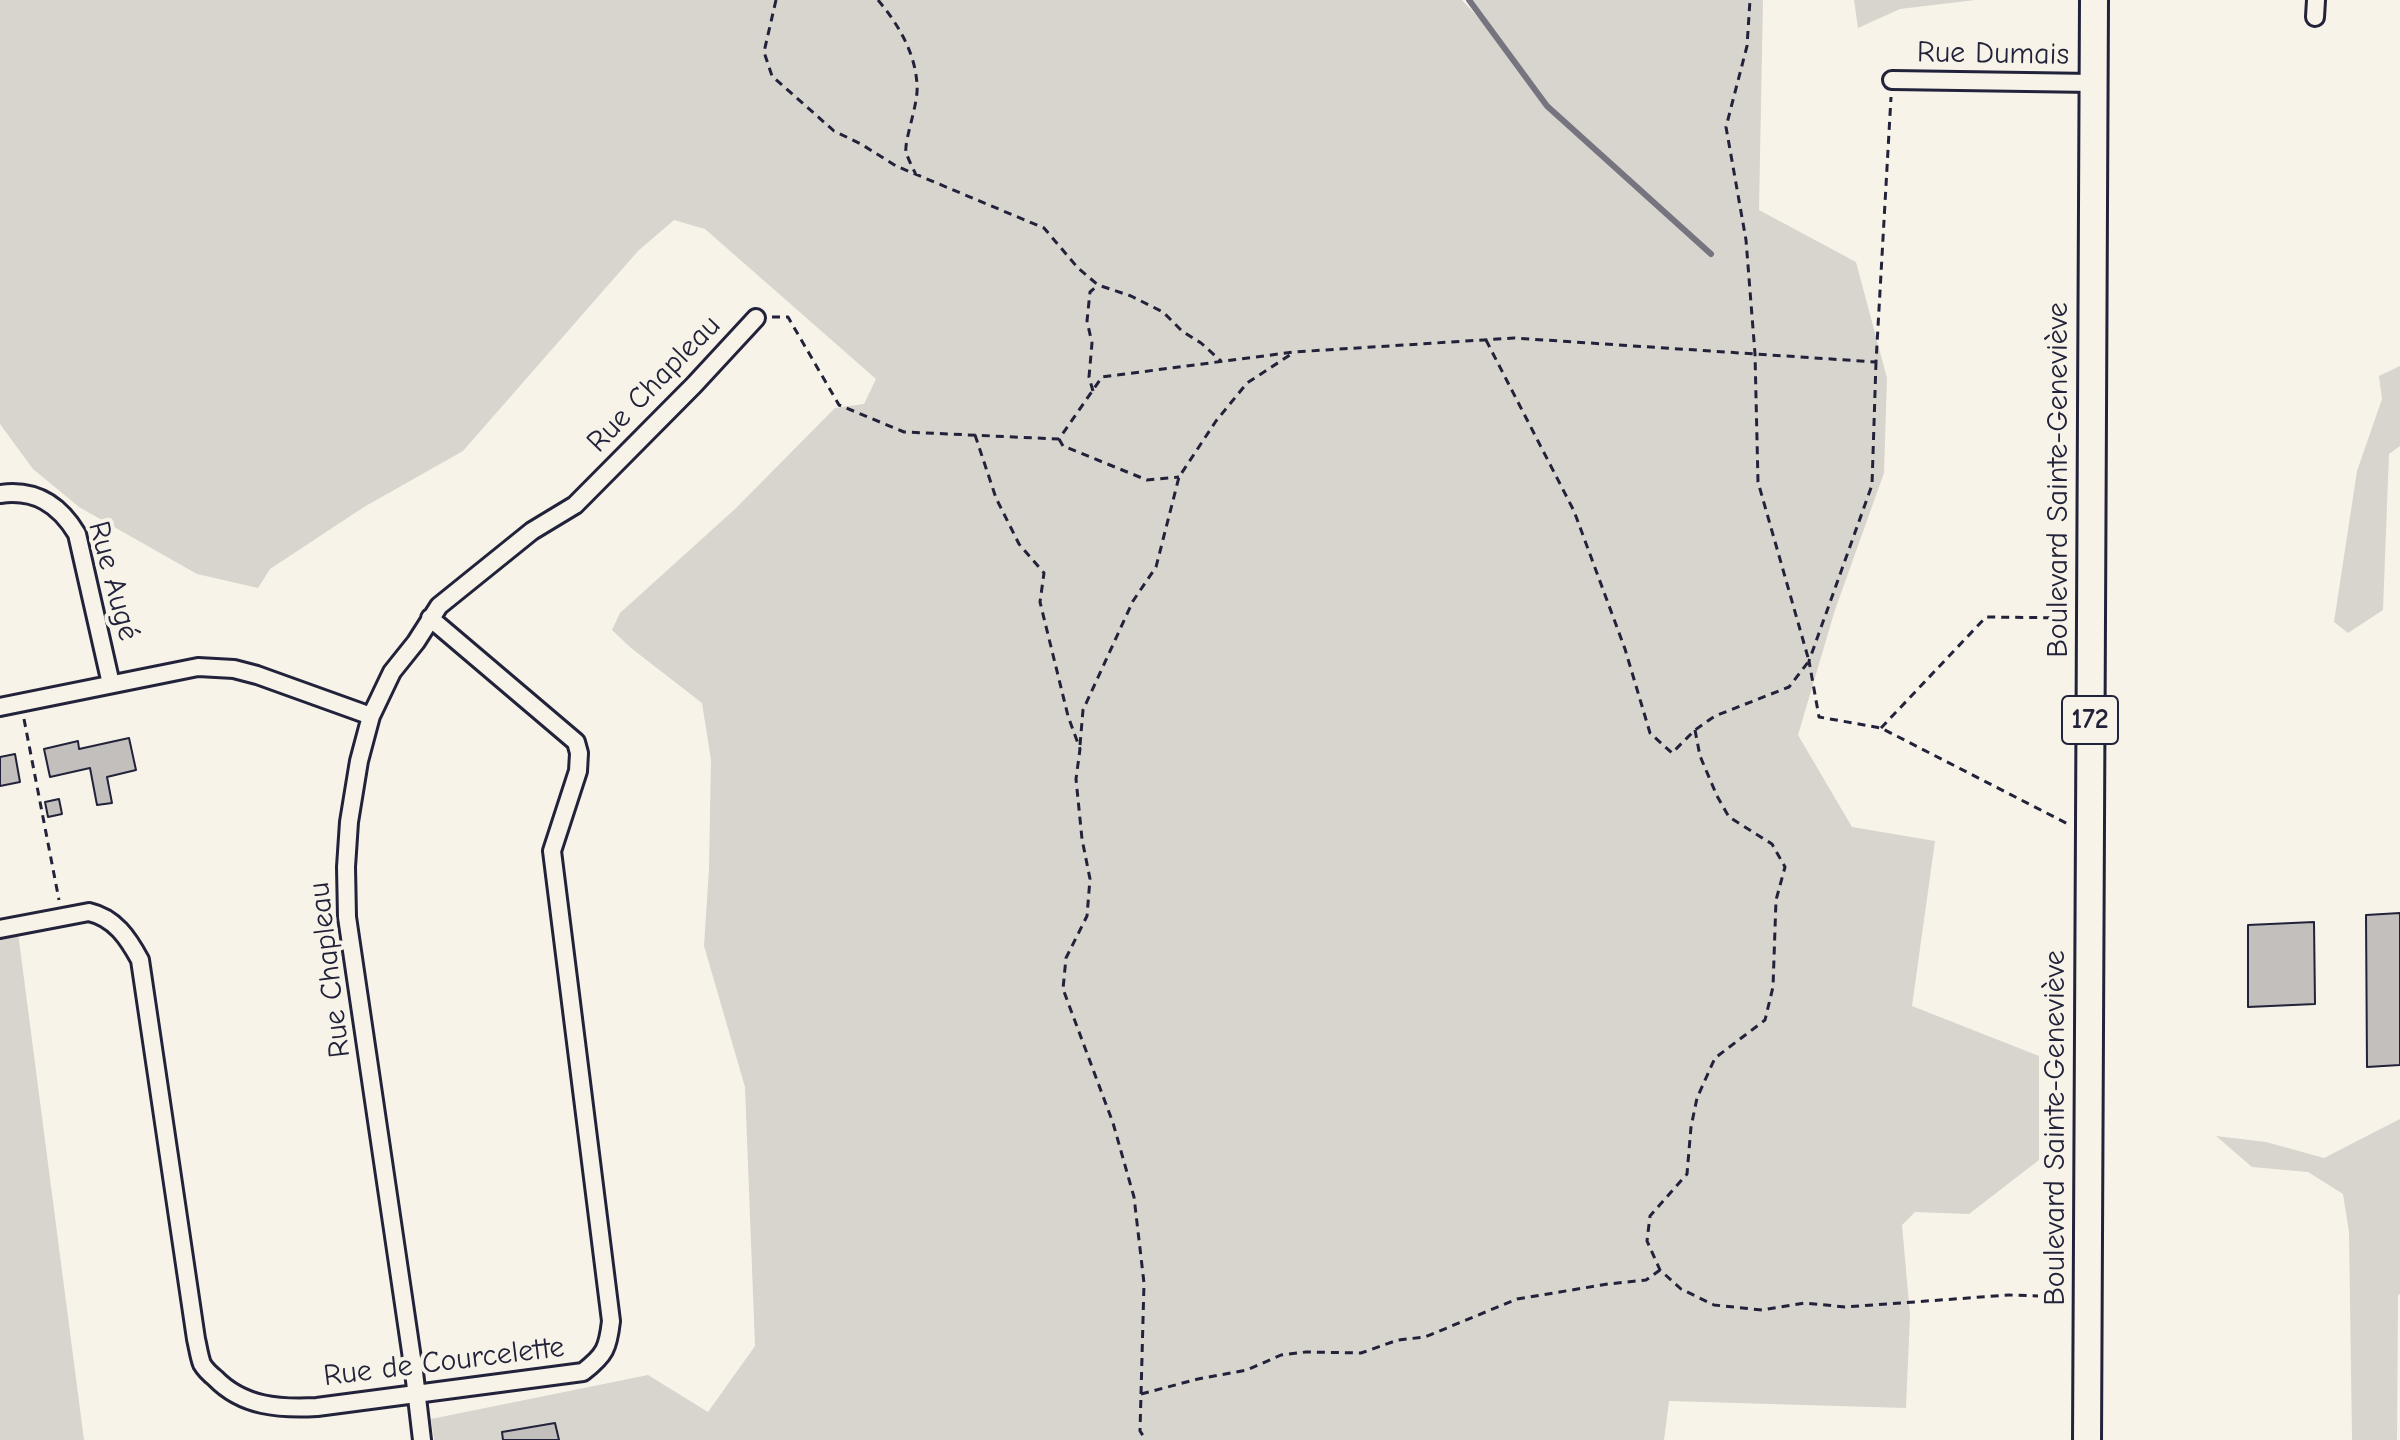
<!DOCTYPE html>
<html>
<head>
<meta charset="utf-8">
<style>
	body { margin:0 }
	canvas { display:block; background:#f7f3e8 }
</style>
</head>
<body>
<canvas width="2400" height="1440"></canvas>
<script>
const ctx = document.querySelector('canvas').getContext('2d');
ctx.lineJoin = 'round';
function fill(path, color) { ctx.fillStyle = color; ctx.fill(path, 'evenodd'); }
function trace(path, color, width, dash) { ctx.strokeStyle = color; ctx.lineWidth = width; ctx.lineCap = dash ? 'butt' : 'round'; ctx.setLineDash(dash || []); ctx.stroke(path); }
function label(font, color, halo, rows, align = 'center') {
  ctx.font = font + ' "Comic Neue",sans-serif'; ctx.lineWidth = 8; ctx.setLineDash([]); ctx.textBaseline = 'middle'; ctx.strokeStyle = halo; ctx.fillStyle = color; for (const [text, x, y, turn = 0] of rows) {
    ctx.save(); ctx.translate(x, y); ctx.rotate((+turn || 0) * Math.PI / 180); ctx.textAlign = isNaN(turn) ? turn : align; if (halo) ctx.strokeText(text, 0, 0); ctx.fillText(text, 0, 0); ctx.restore();
  }
}
fill(new Path2D(`
	M0 0H1462L1487 27 1467 0H1763L1759 210 1856 262 1887 378 1884 473 1835 610 1798 735 1852 827 1935 841 1912 1006 2039 1056V1160L1969 1214 1915 1212 1902 1225 1910 1315 1906 1408 1669 1401 1664 1440H434L431 1419 648 1375 708 1412 755 1346 745 1087 704 946 709 869 711 760 702 703 631 648 612 630 620 613 735 509 835 408 864 404 876 379 705 229 674 220 638 251 463 451 364 507 270 569 258 588 197 574 79 507 33 469 0 424Z
	M1854 0H1975L1900 9 1858 28Z
	M2400 366V446L2389 454 2383 610 2348 633 2334 622 2357 471 2382 399 2379 376Z
	M17 925 84 1440H0V928Z
	M2400 1119V1294L2398 1295 2397 1440H2352L2349 1232 2343 1194 2308 1172 2252 1167 2216 1136 2266 1142 2324 1158Z`), '#d8d5cf');
trace(new Path2D(`
	M1469 0 1547 106 1711 254`), '#76747f', 6);
const building = new Path2D(`
	M129 738 136 770 107 777 112 803 97 805 90 768 50 777 44 749 78 741 79 749Z
	M15 754 20 782 0 786V757Z
	M59 799 62 814 48 817 45 802Z
	M2400 913V1065L2367 1067 2366 915Z
	M2314 922 2315 1004 2248 1007V925Z
	M555 1423 559 1440H503L502 1432Z`);
fill(building, '#c2bfbd');
trace(building, '#22223b', 2);
const street = new Path2D(`
	M2315 17 2316 0
	M1892 80 2093 83
	M0 494C35 489 59 504 77 534L111 684
	M0 707 198 667 234 669 257 675 371 716
	M0 929 89 912C115 918 128 938 140 960L196 1339C198 1347 199 1356 202 1364 205 1369 210 1374 215 1378 243 1407 280 1409 317 1407L583 1372C605 1355 608 1348 611 1321L552 851 578 771 579 753 576 742 430 618
	M422 1440 414 1372 347 917 346 867 349 822 359 761 371 716 392 672 416 642 439 606 532 531 575 505 694 385 756 318`);
const primary = new Path2D(`
	M2087 1440 2094 0`);
trace(street, '#22223b', 22);
trace(primary, '#22223b', 32);
trace(new Path2D(`
	M776 0 764 52 772 76 834 131 861 144 896 166 1044 228 1078 268 1098 285 1131 296 1163 312 1182 331 1201 343 1221 361
	M878 0C898 24 915 52 917 84 919 103 904 140 906 152 908 159 913 168 916 175
	M772 317H788L839 405 904 432 1059 439 1102 377 1294 352 1514 338 1876 362 1891 97
	M1486 340 1574 511 1625 649 1650 733 1672 753 1695 730 1715 716 1789 687 1809 661 1758 482 1755 354 1746 240 1726 127 1747 46 1750 0
	M1876 362 1872 485 1809 661 1819 717 1881 728 2068 824
	M1093 391 1089 377 1092 343 1087 321 1090 292 1098 285
	M975 435 996 498 1019 544 1044 573 1040 602 1068 716 1080 749 1076 779 1082 839 1090 879 1087 916 1066 958 1063 989 1113 1123 1134 1197 1144 1283 1140 1431 1146 1440
	M1059 439 1063 446 1147 480 1179 477
	M24 719 59 900
	M1881 728 1986 617 2069 618
	M1695 730 1700 756 1717 796 1729 817 1772 844 1785 867 1776 900 1773 987 1765 1020 1715 1058 1697 1098 1691 1127 1687 1174 1650 1216 1647 1241 1660 1270 1681 1289 1714 1305 1762 1310 1805 1303 1845 1307 2009 1295 2038 1296
	M1080 745 1083 710 1133 601 1156 567 1179 477 1216 421 1247 383 1293 353
	M1141 1394 1198 1379 1247 1370 1281 1355 1306 1352 1361 1353 1398 1340 1425 1337 1517 1299 1608 1284 1646 1280 1660 1270`), '#22223b', 3, [8, 6]);
trace(street, '#f7f3e8', 16);
trace(primary, '#f7f3e8', 26);
for (const [x, y, w] of [
	[2090,720,56]
]) { const box = new Path2D(); box.roundRect(x - w / 2, y - 24, w, 48, 6); ctx.fillStyle = '#f7f3e8'; ctx.fill(box); trace(box, '#22223b', 2); }
label('bold 28px', '#22223b', null, [
	["172",2090,720]
]);
label('30px', '#22223b', '#f7f3e8', [
	["Rue Dumais",1993,54,1],
	["Rue Chapleau",654,384,-46],
	["Boulevard Sainte-Geneviève",2059,480,-90],
	["Rue Augé",113,581,75],
	["Rue Chapleau",330,970,-97],
	["Boulevard Sainte-Geneviève",2056,1128,-90],
	["Rue de Courcelette",444,1362,-7]
]);
</script>
</body>
</html>
